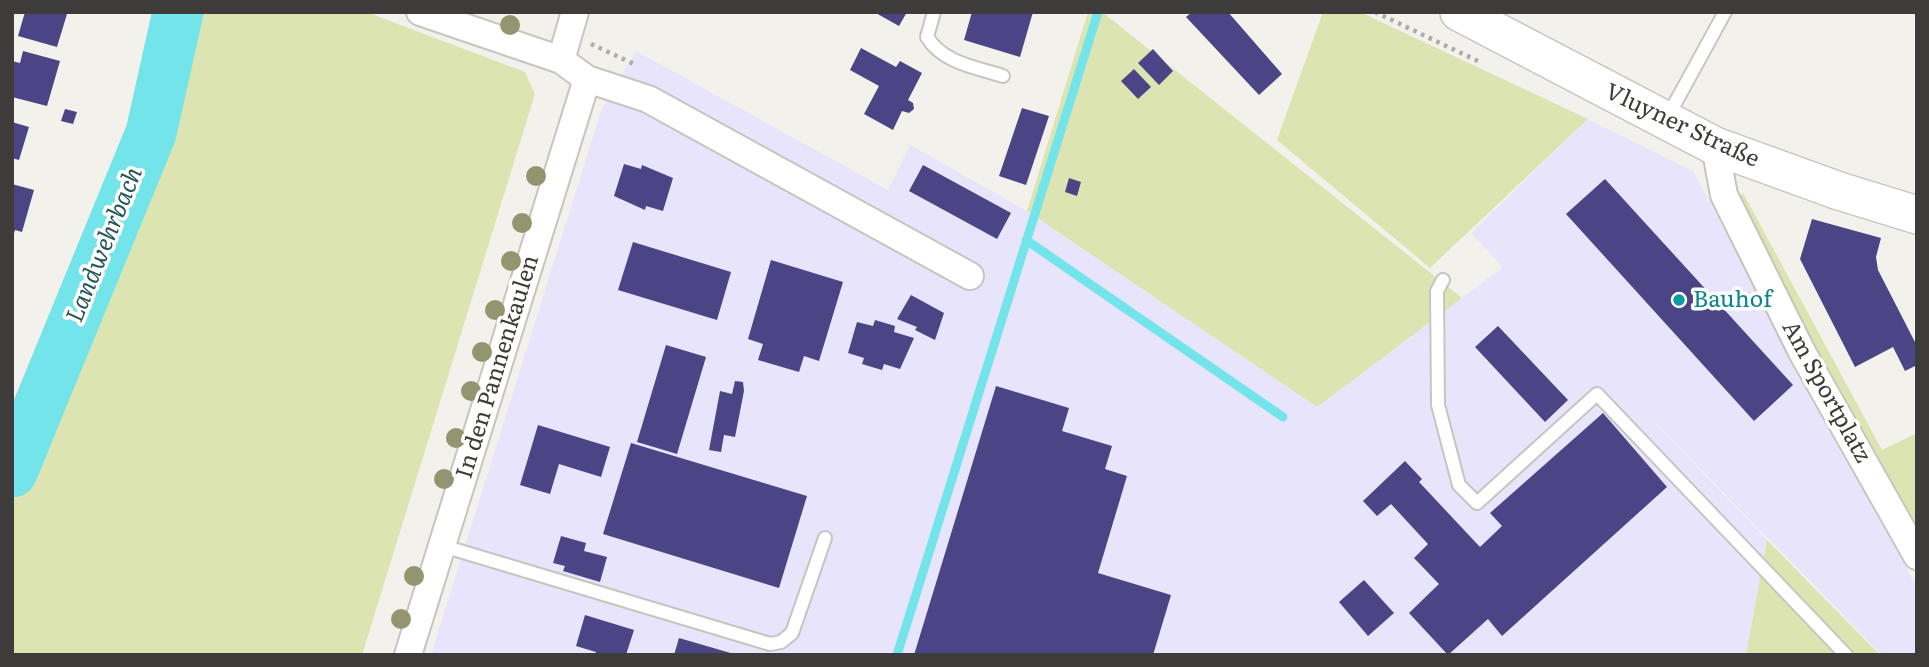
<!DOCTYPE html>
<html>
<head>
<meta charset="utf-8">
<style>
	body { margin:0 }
	#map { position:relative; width:1929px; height:667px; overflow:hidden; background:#f3f1ec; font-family:Literata,serif }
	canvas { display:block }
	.frame { position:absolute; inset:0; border:14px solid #3d3c3a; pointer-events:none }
</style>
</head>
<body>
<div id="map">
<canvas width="1929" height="667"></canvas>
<div class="frame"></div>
</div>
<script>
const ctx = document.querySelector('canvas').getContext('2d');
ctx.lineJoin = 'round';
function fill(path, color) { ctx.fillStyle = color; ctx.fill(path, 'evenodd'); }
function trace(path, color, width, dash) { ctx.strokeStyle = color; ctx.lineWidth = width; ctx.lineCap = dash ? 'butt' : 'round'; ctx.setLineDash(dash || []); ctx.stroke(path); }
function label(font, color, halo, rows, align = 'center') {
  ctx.font = font + ' Literata,serif'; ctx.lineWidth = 7; ctx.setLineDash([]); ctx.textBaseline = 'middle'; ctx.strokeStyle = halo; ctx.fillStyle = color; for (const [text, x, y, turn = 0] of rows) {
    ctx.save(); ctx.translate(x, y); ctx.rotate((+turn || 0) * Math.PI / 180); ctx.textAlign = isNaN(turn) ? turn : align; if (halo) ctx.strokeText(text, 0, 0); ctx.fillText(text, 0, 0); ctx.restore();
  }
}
fill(new Path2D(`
	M636 51 888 190 910 145 1027 211 1317 407 1503 267 1471 233 1588 119 1693 171 1917 588V655H1882L1628 395 1767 540 1746 655H431L601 111Z`), '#e7e4fb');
fill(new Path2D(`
	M165 12H366L525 72 535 94 362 655H12V433L140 128Z
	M1088 12H1102L1462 298 1317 407 1027 211Z
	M1323 12H1360L1588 119 1430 268 1277 140Z
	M1743 193 1882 450 1917 433V536L1737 201Z
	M1767 540 1880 655H1746Z`), '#dce4b1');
trace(new Path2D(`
	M1026 240 1283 417
	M897 655 1098 12`), '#74e4eb', 9);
trace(new Path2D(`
	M12 472 151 133 178 12`), '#74e4eb', 51);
fill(new Path2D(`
	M25 12 67 14 57 47 18 36Z
	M874 12H907L899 26Z
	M972 12H1033L1020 57 964 40Z
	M1192 12H1228L1282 74 1259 95 1186 17Z
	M861 48 896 67 900 61 922 73 908 100 913 103 914 109 909 113 902 111 893 130 864 114 879 86 850 70Z
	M1153 49 1173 71 1159 85 1138 63Z
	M23 51 60 61 47 106 12 97V61L20 63Z
	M1134 69 1151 87 1138 99 1121 81Z
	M1022 108 1049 116 1026 185 999 176Z
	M65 109 77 112 73 124 61 121Z
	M12 122 29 127 19 160 12 158Z
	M624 164 641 169 642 165 673 178 663 211 646 206 645 210 614 196Z
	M923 165 1011 213 997 239 909 191Z
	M1069 178 1081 182 1077 196 1065 192Z
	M1605 179 1793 385 1754 421 1566 214Z
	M12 184 34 190 22 232 15 230 13 237Z
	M1812 219 1881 238 1876 257 1878 270 1917 346V365L1905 371 1893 347 1855 367 1800 259Z
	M633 242 731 272 717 320 618 290Z
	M771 260 843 282 819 361 804 356 799 372 758 360 763 344 748 339Z
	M911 295 944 313 935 340 915 330 917 327 897 319Z
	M875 320 895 326 894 332 914 338 900 369 884 364 882 370 862 364 864 358 848 353 857 322 873 326Z
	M1498 326 1568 400 1545 422 1475 347Z
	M666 345 706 357 677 454 637 442Z
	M735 381 743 382 744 391 735 437 724 435 721 452 709 450 720 391 732 394Z
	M996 386 1069 408 1062 431 1112 446 1105 469 1127 476 1098 573 1171 595 1153 655H914Z
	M1603 413 1667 487 1502 636 1488 619 1448 655 1409 613 1439 584 1414 558 1428 544 1391 504 1377 516 1363 501 1405 461 1422 479 1419 482 1480 547 1502 526 1490 513Z
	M538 425 610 447 601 477 559 464 550 494 520 485Z
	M631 443 807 496 779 588 603 534Z
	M561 536 586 543 584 551 607 557 600 582 563 571 565 566 553 563Z
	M1364 580 1394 613 1368 636 1339 602Z
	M585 615 634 630 626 655H595L596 652 576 646Z
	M679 638 734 654V655H674Z`), '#4c4585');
const lane = new Path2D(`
	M934 12 927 37C943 63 975 67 1003 76
	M1667 118 1725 12
	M1443 280 1437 291 1438 405 1459 485 1477 503 1597 394 1846 655
	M443 546 770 644 781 642 792 633 825 538`);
const street = new Path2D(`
	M561 60 575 12
	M587 79 648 99 970 276
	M1715 146 1724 195 1802 352 1917 556
	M408 655 587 79 561 60 420 12`);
const secondary = new Path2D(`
	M1459 12 1715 146 1839 191 1917 215`);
trace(lane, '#c7c5c0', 16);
trace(street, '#c7c5c0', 30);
trace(secondary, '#c7c5c0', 40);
trace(new Path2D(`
	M1375 12 1482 63
	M591 44 634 64`), '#adaba8', 4.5, [3.5, 5]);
trace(lane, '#fff', 12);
trace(street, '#fff', 26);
trace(secondary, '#fff', 37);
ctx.fillStyle = '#939571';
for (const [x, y] of [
	[510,25],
	[536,176],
	[522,223],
	[511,261],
	[495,310],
	[482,352],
	[471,391],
	[456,438],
	[444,479],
	[414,576],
	[401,619]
]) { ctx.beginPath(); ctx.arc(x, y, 10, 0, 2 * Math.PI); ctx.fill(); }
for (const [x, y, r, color] of [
	[1679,300,7,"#0f9aa8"]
]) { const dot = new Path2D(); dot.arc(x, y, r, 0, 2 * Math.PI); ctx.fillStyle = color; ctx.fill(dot); trace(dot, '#fffffe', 2.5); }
label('23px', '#3d3c3a', '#fffffe', [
	["Vluyner Straße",1682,126,25],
	["In den Pannenkaulen",498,367,-73],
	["Am Sportplatz",1826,392,61]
]);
label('23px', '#0d838f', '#fffffe', [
	["Bauhof",1693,300]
], 'left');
label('italic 24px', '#245559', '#fffffe', [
	["Landwehrbach",105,245,-68]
]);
</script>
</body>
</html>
